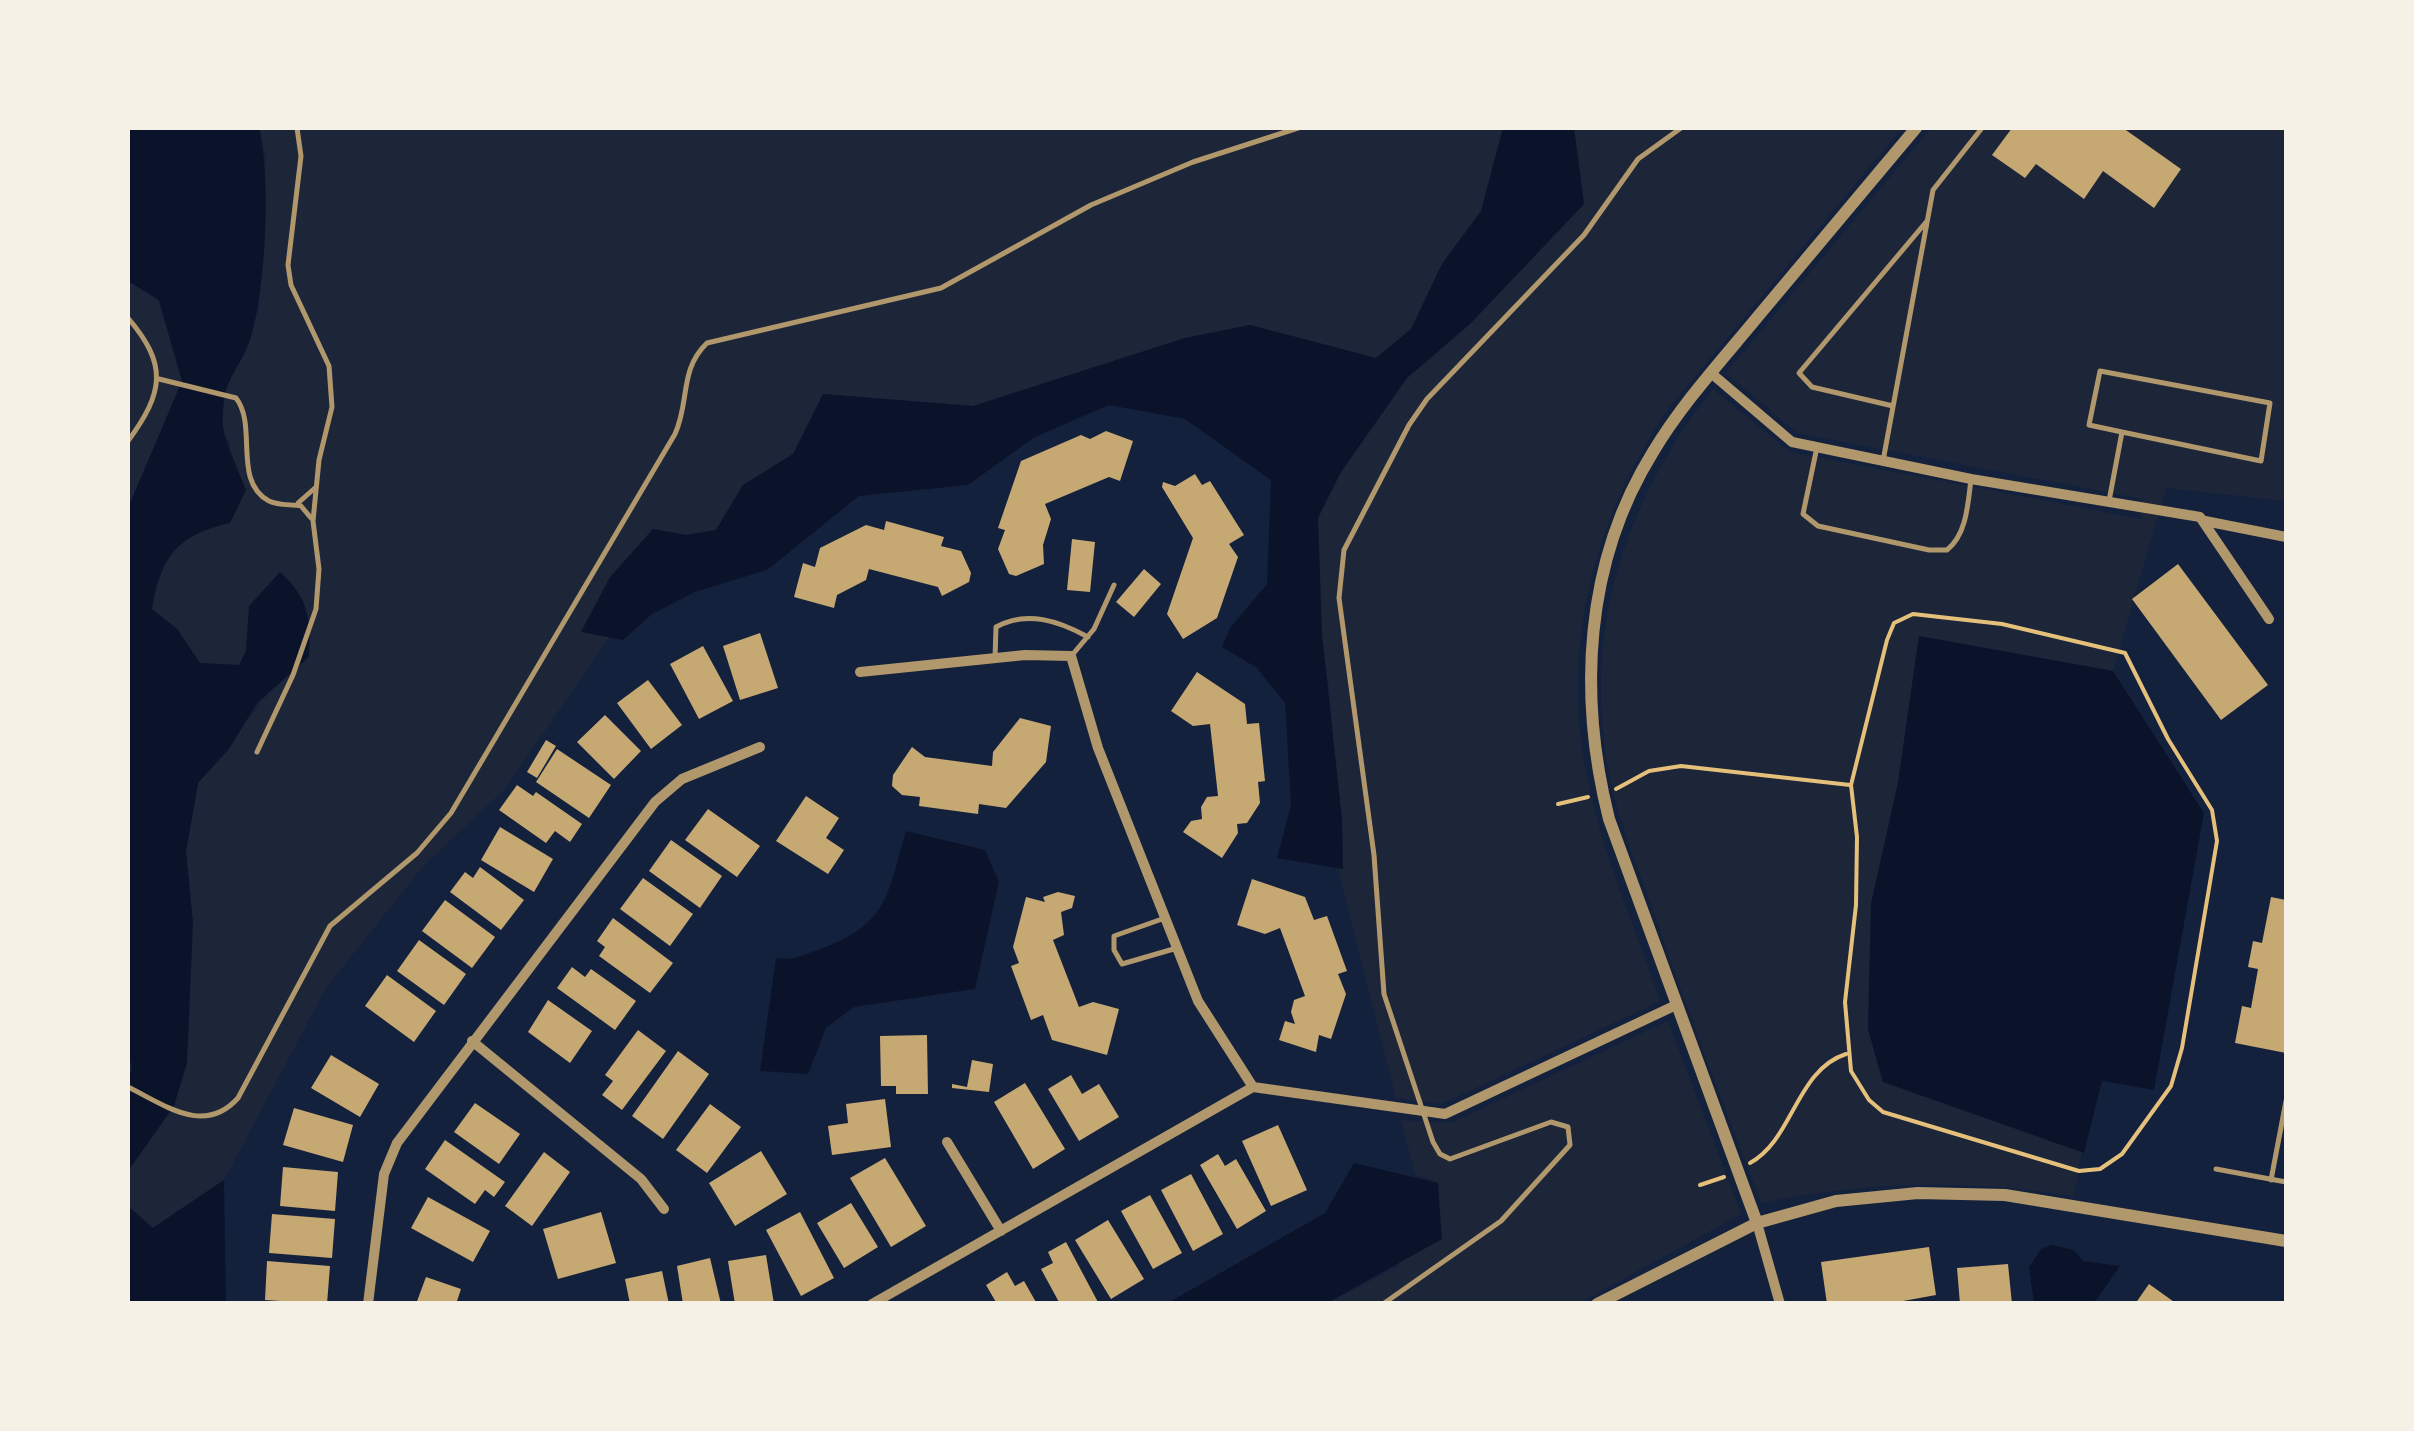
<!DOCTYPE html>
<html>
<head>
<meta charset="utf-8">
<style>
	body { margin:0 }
	#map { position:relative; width:2414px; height:1431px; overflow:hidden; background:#14213d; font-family:Ubuntu,sans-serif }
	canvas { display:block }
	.frame { position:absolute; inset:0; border:130px solid #f6f1e7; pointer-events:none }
</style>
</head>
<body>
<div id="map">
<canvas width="2414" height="1431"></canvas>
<div class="frame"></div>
</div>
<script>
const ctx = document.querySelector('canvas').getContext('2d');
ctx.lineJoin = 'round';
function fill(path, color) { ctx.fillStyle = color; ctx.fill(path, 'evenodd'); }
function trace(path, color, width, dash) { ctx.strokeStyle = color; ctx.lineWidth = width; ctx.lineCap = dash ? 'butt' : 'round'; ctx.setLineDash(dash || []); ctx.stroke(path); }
fill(new Path2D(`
	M259 128H1503L1481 211 1442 264 1411 329 1376 358 1250 325 1185 338 973 406 823 394 793 454 743 485 716 530 686 535 652 529 581 631 609 637 505 789 425 864 326 988 224 1180 152 1228 128 1206V1171L174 1106 193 923 186 852 198 783 274 686 249 606 246 651 239 665 200 663 177 629 151 609C161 556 177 535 230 522V442L222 431 226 381 246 353 259 308 266 156Z
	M1574 128H1902L1668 409C1594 518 1561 645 1587 777 1602 853 1635 927 1660 1001L1442 1104 1396 1098 1338 869H1343L1329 686 1302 545 1341 472 1407 378 1470 324 1584 204Z
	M1931 128H2286V501L2166 488 2113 671 1919 636 1898 783 1871 904 1868 1029 1882 1081 2082 1152 2074 1196C1969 1179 1865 1181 1761 1203 1726 1110 1690 1019 1658 925 1641 875 1619 825 1609 773 1582 632 1625 500 1713 389L1790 452 2141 519 2143 499 1797 433 1726 373Z
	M128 281 158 300 182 381 128 508Z
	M1668 1021 1741 1214 1580 1303 1327 1304 1398 1266 1438 1183 1415 1174 1401 1120 1451 1123Z`), '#1d2539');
fill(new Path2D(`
	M128 128H259C271 178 266 283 252 333 240 373 220 378 223 426 224 440 240 474 246 490L230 523C178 535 161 555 152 609L177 629 200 663 239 665 246 651 249 606 280 572C309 598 311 619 309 657L257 703 229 749 198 783 186 852 193 923 187 1063 174 1106 128 1171V1081L132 1068 128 1051V508L182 381 159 300 128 281Z
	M1503 128H1574L1584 204 1470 324 1407 378 1341 472 1318 518 1322 634 1342 819 1343 869 1277 858 1291 805 1285 703 1257 668 1222 647 1230 628 1267 584 1271 480 1185 419 1109 405 1035 437 968 485 859 496 767 570 695 592 652 614 623 640 581 632 610 577 653 529 686 535 716 530 743 485 793 454 823 394 973 406 1185 338 1250 325 1376 358 1411 329 1442 264 1481 211Z
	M1919 636 2113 671 2204 813 2154 1090 2102 1081 2084 1153 1883 1082 1868 1029 1871 904 1898 783Z
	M906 831 985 850 999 882 975 989 854 1007 826 1028 808 1074 760 1071 776 958C793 961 804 955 820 949 889 924 887 895 906 831Z
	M1354 1163 1438 1183 1442 1239 1327 1303H1168L1325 1213Z
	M224 1180 226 1303H128V1206L153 1228Z
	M2052 1245 2074 1250 2083 1261 2120 1266 2094 1303H2034L2029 1267 2041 1249Z`), '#0b132b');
fill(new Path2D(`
	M2012 128H2123L2181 169 2154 208 2103 171 2084 199 2036 164 2025 178 1992 155Z
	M1106 431 1133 441 1120 481 1109 477 1045 504 1051 519 1043 545 1044 564 1016 576 1009 574 998 549 1005 530 998 528 1021 461 1081 435 1090 439Z
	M1195 474 1202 485 1210 481 1244 535 1229 544 1238 557 1217 618 1183 639 1167 614 1193 538 1162 487 1163 482 1175 486Z
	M886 521 944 537 941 546 961 551 971 573 969 582 942 596 938 587 869 569 866 580 837 595 834 608 794 597 803 563 815 567 820 548 866 525 884 530Z
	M1072 539 1095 542 1090 592 1067 590Z
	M2178 564 2268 685 2221 720 2132 599Z
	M1144 569 1161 584 1134 617 1116 602Z
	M760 633 778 688 740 700 723 646Z
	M703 646 733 701 699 719 670 664Z
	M1197 672 1245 704 1247 724 1259 723 1265 781 1258 782 1260 803 1247 823 1237 824 1238 833 1222 858 1183 832 1191 821 1202 819 1201 807 1207 797 1218 796 1210 724 1193 726 1171 711Z
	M648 680 682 725 651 749 617 703Z
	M605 715 641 751 614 779 577 742Z
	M1020 718 1051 726 1046 762 1006 808 979 804 978 814 919 806 920 797 902 795 892 786 893 775 912 747 925 757 992 766 993 752Z
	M546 740 556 746 537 778 527 772Z
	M557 749 611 785 589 818 536 782Z
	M517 785 533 796 536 792 582 824 570 842 555 831 546 843 499 810Z
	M806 796 839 818 826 838 844 850 828 874 776 841Z
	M708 809 760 846 737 877 685 840Z
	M500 827 553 859 534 892 481 860Z
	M671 840 722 876 700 908 649 871Z
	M480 867 524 900 501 930 450 892 465 872 473 878Z
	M643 878 693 914 670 946 620 909Z
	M1252 879 1305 897 1314 920 1327 916 1347 971 1338 974 1346 994 1331 1039 1319 1035 1316 1052 1279 1040 1285 1021 1295 1024 1291 1012 1294 1000 1305 996 1280 928 1265 934 1237 925Z
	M1058 892 1075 896 1072 908 1061 912 1064 935 1053 940 1079 1007 1093 1002 1119 1009 1107 1055 1052 1040 1043 1015 1031 1020 1011 966 1019 963 1013 947 1026 897 1045 902 1043 897Z
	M2271 897 2286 900V1053L2235 1043 2242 1006 2251 1008 2258 969 2248 967 2253 941 2262 943Z
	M445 900 495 937 472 968 422 931Z
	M613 918 673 963 650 993 599 956 605 947 597 941Z
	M419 940 466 974 444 1005 397 971Z
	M572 967 585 977 591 969 636 1001 615 1030 557 988Z
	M387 975 436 1011 414 1042 365 1006Z
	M548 1000 592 1031 570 1063 528 1032Z
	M638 1030 666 1051 622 1110 602 1095 613 1081 605 1075Z
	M927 1035 928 1094H896V1086H881L880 1036Z
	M678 1051 709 1074 663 1139 632 1116Z
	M331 1055 379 1084 360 1117 311 1088Z
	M972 1060 993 1064 989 1092 952 1088V1084L967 1087Z
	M1071 1075 1082 1094 1099 1084 1119 1117 1079 1141 1048 1089Z
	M1025 1083 1065 1149 1033 1169 994 1102Z
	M885 1099 891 1147 832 1155 828 1126 848 1123 846 1104Z
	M475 1103 520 1134 499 1164 454 1132Z
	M710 1104 741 1127 707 1173 676 1150Z
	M294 1108 353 1125 343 1162 283 1145Z
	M1278 1125 1307 1190 1271 1206 1242 1141Z
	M445 1140 505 1182 494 1197 485 1190 475 1204 425 1169Z
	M761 1151 787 1194 735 1226 709 1183Z
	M544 1152 570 1172 532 1226 505 1206Z
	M1218 1154 1225 1166 1236 1159 1266 1211 1237 1229 1200 1165Z
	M885 1158 926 1226 891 1247 850 1178Z
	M283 1167 338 1172 335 1211 280 1206Z
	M1191 1174 1223 1234 1193 1251 1161 1190Z
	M1150 1195 1182 1253 1153 1269 1121 1211Z
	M428 1197 490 1231 473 1262 411 1228Z
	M851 1203 878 1247 844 1268 817 1223Z
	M601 1212 616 1263 558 1279 543 1229Z
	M800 1212 834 1278 801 1296 766 1230Z
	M272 1214 335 1219 332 1258 269 1253Z
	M1108 1220 1144 1279 1111 1299 1075 1240Z
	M1066 1242 1099 1304H1060L1041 1269 1053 1263 1048 1252Z
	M1929 1247 1936 1295 1887 1304H1827L1821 1262Z
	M766 1255 774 1304H735L728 1261Z
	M710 1258 721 1304H683L677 1266Z
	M267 1261 330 1266 327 1304 265 1300Z
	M2008 1264 2012 1304H1960L1957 1268Z
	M662 1271 669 1304H630L625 1279Z
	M1007 1272 1015 1286 1024 1281 1037 1304H997L986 1285Z
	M426 1277 461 1289 456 1304H416Z
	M2149 1284 2177 1304H2135Z`), '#c6a872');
trace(new Path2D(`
	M1913 614 2002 624 2125 653 2168 739 2212 810 2217 841 2182 1048 2171 1086 2122 1154 2100 1169 2079 1171 1883 1112 1869 1100 1851 1071 1845 1002 1856 905 1857 837 1851 785 1887 640 1894 623Z
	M1616 789 1649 771 1681 766 1850 785
	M1558 804 1588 797
	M1750 1163C1793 1140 1796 1070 1846 1054
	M1700 1185 1724 1177`), '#e5c07b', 4);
trace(new Path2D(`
	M128 318C168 365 164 392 128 441
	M159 379 236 398C258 426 232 481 269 501 279 506 291 504 301 506L311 518
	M1893 406 1812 387 1799 373 1927 221
	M1817 447 1803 514 1818 526 1929 550H1947C1967 534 1968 503 1971 479
	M1883 461 1933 190 1982 128
	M2109 501 2122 432 2089 425 2100 371 2270 403 2261 461 2122 432
	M298 503 315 488
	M1073 654 1094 629 1114 585
	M995 658 996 627C1027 610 1059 621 1088 637
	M257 752 293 675 316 609 319 569 313 521 319 460 332 407 329 366 291 285 288 265 301 156 297 128
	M1165 918 1114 936V950L1122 964 1177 948
	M128 1087C165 1105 204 1136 238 1098L330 926 417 853 451 813 675 434C690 401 679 370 707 343L941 288 1091 205 1193 162 1298 128
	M2216 1169 2286 1182
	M2271 1180 2286 1101
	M1383 1304 1501 1221 1570 1145 1568 1127 1551 1122 1450 1159 1440 1154 1433 1142 1384 994 1374 855 1339 598 1344 550 1409 425 1427 399 1584 235 1638 159 1681 128`), '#b1986c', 5);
trace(new Path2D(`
	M1711 373 1792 442 1971 479 2200 517 2269 619
	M2205 521 2286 537
	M860 672 1025 655 1071 656 1098 748 1198 1001 1253 1087 1445 1114 1674 1006
	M472 1041 641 1179 664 1209
	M947 1142 1001 1231
	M1757 1223 1780 1304
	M368 1304 384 1174 397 1143 655 802 682 779 760 747
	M872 1304 1253 1087`), '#b1986c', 10);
trace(new Path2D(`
	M1757 1223 1609 819C1578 696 1584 563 1653 452 1683 402 1723 359 1760 314 1812 252 1864 190 1916 128
	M1597 1304 1757 1223 1836 1201 1918 1193 2005 1195 2286 1241`), '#b1986c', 12);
</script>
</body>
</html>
